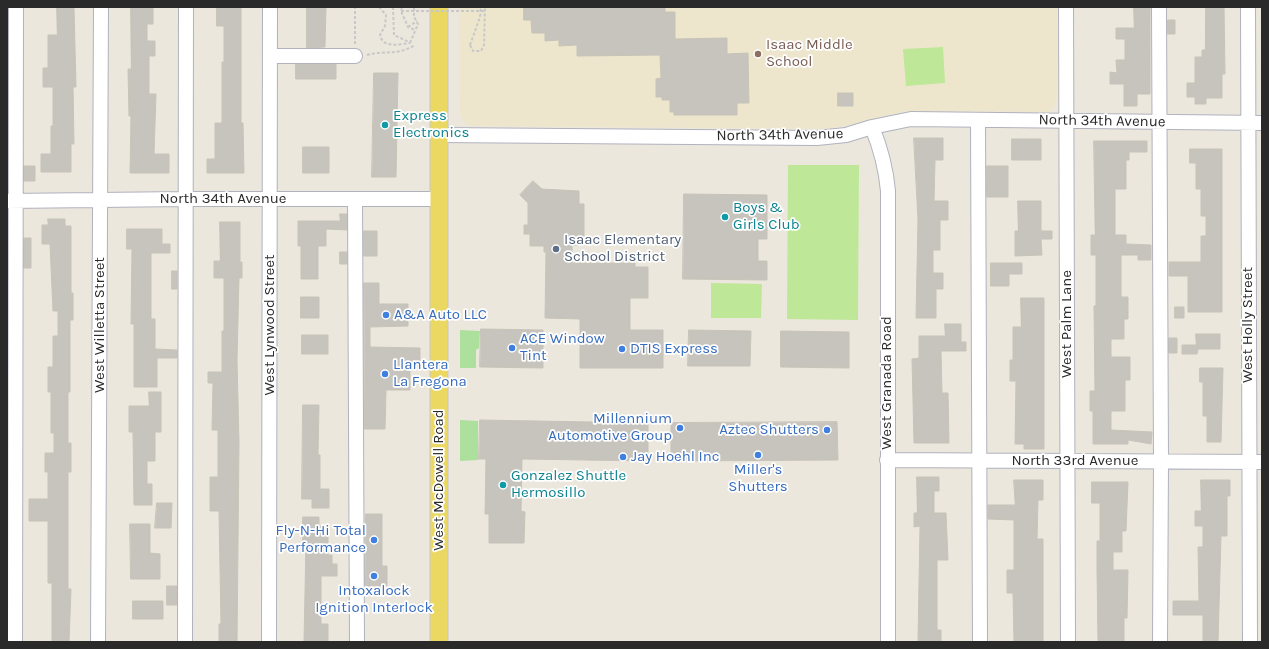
<!DOCTYPE html>
<html>
<head>
<meta charset="utf-8">
<style>
	body { margin:0 }
	#map { position:relative; width:1269px; height:649px; overflow:hidden; background:#ece7dd; font-family:Karla,sans-serif }
	canvas { display:block }
	.frame { position:absolute; inset:0; border:8px solid #2a2a2a; pointer-events:none }
</style>
</head>
<body>
<div id="map">
<canvas width="1269" height="649"></canvas>
<div class="frame"></div>
</div>
<script>
const ctx = document.querySelector('canvas').getContext('2d');
ctx.lineJoin = 'round';
function fill(path, color) { ctx.fillStyle = color; ctx.fill(path, 'evenodd'); }
function trace(path, color, width, dash) { ctx.strokeStyle = color; ctx.lineWidth = width; ctx.lineCap = dash ? 'butt' : 'round'; ctx.setLineDash(dash || []); ctx.stroke(path); }
function label(font, color, halo, rows, align = 'center') {
  ctx.font = font + ' Karla,sans-serif'; ctx.lineWidth = 3.5; ctx.setLineDash([]); ctx.textBaseline = 'middle'; ctx.strokeStyle = halo; ctx.fillStyle = color; for (const [text, x, y, turn = 0] of rows) {
    ctx.save(); ctx.translate(x, y); ctx.rotate((+turn || 0) * Math.PI / 180); ctx.textAlign = isNaN(turn) ? turn : align; if (halo) ctx.strokeText(text, 0, 0); ctx.fillText(text, 0, 0); ctx.restore();
  }
}
fill(new Path2D(`
	M459 7H1057V100L1054 109 1049 112 907 111 840 127 822 129 469 126 463 121 460 115Z`), '#ede6cd');
fill(new Path2D(`
	M460 330 480 331 479 348 476 350V368H460Z
	M460 420 478 421V460L460 461Z`), '#ace09c');
fill(new Path2D(`
	M943 47 945 83 906 86 903 49Z
	M788 165H859L858 320 787 319Z
	M711 283 762 284 761 318H711Z`), '#bee798');
const building = new Path2D(`
	M57 7H74L76 87H73L74 144H71V172H41V154H51V126H53V87H43V68H48V35H57Z
	M131 7H153V24H147V41H155V56H149V94H156L154 154H169V173H130L131 116H129L128 69H131Z
	M217 7H241V123H243L244 173H207V159H215V123H222V62H224V26H217Z
	M307 7H326L325 47 307 48Z
	M524 7H665V12H675V39L727 38V54L748 53 749 103H737V115H674V112H670V100H662V97H656V79L661 78 660 55 577 56V45L559 46V40L545 41V33H532L531 20H524Z
	M1134 7H1150V94H1137V106H1124V84H1110V72L1117 73 1116 60H1125V39H1116V28H1134Z
	M1206 7H1224L1225 74H1222V98H1206V104H1195V97H1187V83H1195V57H1202V50H1205Z
	M1168 20H1175V34H1168Z
	M296 64H336V79H296Z
	M374 73H398L396 177H372Z
	M838 93H853V106H838Z
	M914 138H943V160H935L934 201H948V220H940V250H933V273H943V289H936V318H916L918 220Z
	M1012 139H1041V160H1012Z
	M1094 141H1147V152H1129V160H1126V189H1115V235H1126V244L1151 245V260H1138V255H1121V297H1128V319H1124V339H1111V357H1130V380H1125V411H1111V430L1152 432 1151 444 1128 440V444H1093V411H1090V391H1095L1094 306H1096V255H1091V235H1095Z
	M303 147H329V173H303Z
	M1190 149H1222V312H1188V276H1169V262H1201V236H1206V216H1201V189H1196V163H1190Z
	M24 166H35V181H24Z
	M987 166H1008V197H987Z
	M533 181 542 189 579 191V204H584V245H572V263H635V267H648V298H630V330H663V368H580V319L545 318 546 252H544V246H530V234H524V225H528V203L520 195Z
	M684 194 767 195V239H758V261H767V280L683 279Z
	M1018 201H1041V231H1052V239H1041L1042 255 1015 256V231H1018Z
	M340 214H347V230L326 229V246H318V279H301V246H298V221H340Z
	M48 219H65V226H71V293H73V320H70V392H68V443H71V472H68V589H71L69 642H52V583H48V521H29V499H48V472H45V453H54V433H51V392H48V367H53V336H58V311H53L50 244H42V225H48Z
	M220 222H240V262H242V278H239L237 360 239 443 237 642H219V624H221L219 511H210V477H218V430H212L213 383H208V372H222V331H224V278H214V261H220Z
	M127 229H162V244H170V253H151V319H155V349L177 350V358H157V387H134V324H131L132 249H127Z
	M364 231H377V256H364Z
	M24 238H31V268H24Z
	M340 252H347V264H340Z
	M991 263H1022V274H1009V286H991Z
	M172 271H177V289H172Z
	M364 283H379V304H408V326L370 327V347L420 348V368H410V390H386L385 429H365Z
	M301 297H319V318H301Z
	M1021 298H1044V449H1024V444H1015L1016 381H1010V360H1013V327H1021Z
	M1175 307H1184V318H1175Z
	M945 324H961V342H966V351H941L942 393H948L949 443H914L912 359 919 358V336H945Z
	M481 329 543 330V368L480 367Z
	M689 330 751 331 750 366H688Z
	M781 331 849 332V368L781 367Z
	M1196 334H1220V349H1198L1197 354H1182V345H1196Z
	M302 335H328V354H302Z
	M1169 338H1177V353H1169Z
	M1200 368H1223L1221 442H1207V416H1203V382H1200Z
	M149 392H161V432H155V461H147V484H152V505H134L133 432H129V406H149Z
	M303 405H319L318 455H320V489H329V508H312V499H302Z
	M480 420 648 423V461L522 459 521 511 525 512 524 543H489V514H485L486 459H479Z
	M837 422 838 460 671 461V423Z
	M917 477H939V491H934V513H946L948 560H937V630H941V642H918L920 526 914 527V513H917Z
	M1014 480H1043V500H1038L1037 539H1043V642H1014L1013 593H1007V570H1014V520L988 519V505H1015Z
	M1201 480H1230V496H1227V536H1221L1218 642H1203V615H1173V601H1199L1198 547H1203V526H1195V511H1201Z
	M1092 482H1128L1126 531H1122V552H1113V570H1128L1127 618H1124V642H1098L1097 570V541H1100V503H1092Z
	M157 503H172L171 528H155Z
	M366 514H382V566H387V586H365Z
	M303 517H319V526H328V555H332V564H337V576H321V624H328V642H304L306 542H303Z
	M130 524H150V553L160 554V579H131Z
	M167 586H177V605H167Z
	M133 601H163V619H133Z`);
fill(building, '#c7c4bd');
trace(building, '#c7c3b7', 1);
const minor = new Path2D(`
	M1066 7 1068 642
	M1159 7 1161 462 1160 642
	M1248 7 1250 642
	M270 56H355
	M978 120 980 642
	M872 127C881 149 886 168 888 191V642
	M439 135 817 138 846 135 872 127 911 119 1262 123
	M355 199 357 642
	M7 201 186 199H439
	M887 460 1262 462
	M15 642 16 7
	M98 642 101 7
	M185 642 186 7
	M269 642 270 7`);
const major = new Path2D(`
	M439 642V7`);
trace(minor, '#b0b2be', 16);
trace(major, '#c8c8c8', 19);
trace(new Path2D(`
	M379 7 386 15 385 26 380 35C383 49 400 44 410 43
	M393 7 394 35 409 42
	M402 7 401 11 408 27 415 30
	M408 27 417 21
	M410 43 418 24 414 17V7
	M355 44V7
	M470 45 473 51H481L484 45 485 7
	M367 55C385 50 397 56 415 45`), '#c8c8c8', 2, [3, 2]);
trace(minor, '#fff', 14);
trace(major, '#ebd863', 17);
trace(new Path2D(`
	M401 11H485
	M470 45 480 17 481 7`), '#c8c8c8', 2, [3, 2]);
for (const [x, y, r, color] of [
	[758,54,4,"#8d6e63"],
	[385,125,4,"#0f9aa8"],
	[725,217,4,"#0f9aa8"],
	[556,249,4,"#5c6f8a"],
	[386,315,4,"#3f7fe0"],
	[512,348,4,"#3f7fe0"],
	[622,349,4,"#3f7fe0"],
	[385,374,4,"#3f7fe0"],
	[680,428,4,"#3f7fe0"],
	[827,430,4,"#3f7fe0"],
	[758,455,4,"#3f7fe0"],
	[623,457,4,"#3f7fe0"],
	[503,485,4,"#0f9aa8"],
	[374,540,4,"#3f7fe0"],
	[374,576,4,"#3f7fe0"]
]) { const dot = new Path2D(); dot.arc(x, y, r, 0, 2 * Math.PI); ctx.fillStyle = color; ctx.fill(dot); trace(dot, '#fff', 1.5); }
label('15px', '#785e54', '#fff', [
	["Isaac Middle",766,45],
	["School",766,62]
], 'left');
label('15px', '#0d838f', '#fff', [
	["Express",393,116],
	["Electronics",393,133],
	["Boys &",733,208],
	["Girls Club",733,225],
	["Gonzalez Shuttle",511,476],
	["Hermosillo",511,493]
], 'left');
label('15px', '#2a2a2a', '#fff', [
	["North 34th Avenue",1102,121,1],
	["North 34th Avenue",780,135,-1],
	["North 34th Avenue",223,199],
	["West Palm Lane",1067,324,-90],
	["West Willetta Street",100,325,-90],
	["West Lynwood Street",270,325,-90],
	["West Holly Street",1248,325,-90],
	["West Granada Road",887,383,-90],
	["North 33rd Avenue",1075,461],
	["West McDowell Road",439,480,-90]
]);
label('15px', '#4e5e75', '#fff', [
	["Isaac Elementary",564,240],
	["School District",564,257]
], 'left');
label('15px', '#366cbe', '#fff', [
	["A&A Auto LLC",394,315],
	["ACE Window",520,339],
	["Tint",520,356],
	["DTIS Express",630,349],
	["Llantera",393,365],
	["La Fregona",393,382],
	["Millennium",672,419,"right"],
	["Automotive Group",672,436,"right"],
	["Aztec Shutters",819,430,"right"],
	["Jay Hoehl Inc",631,457],
	["Miller's",758,470,"center"],
	["Shutters",758,487,"center"],
	["Fly-N-Hi Total",366,531,"right"],
	["Performance",366,548,"right"],
	["Intoxalock",374,591,"center"],
	["Ignition Interlock",374,608,"center"]
], 'left');
</script>
</body>
</html>
